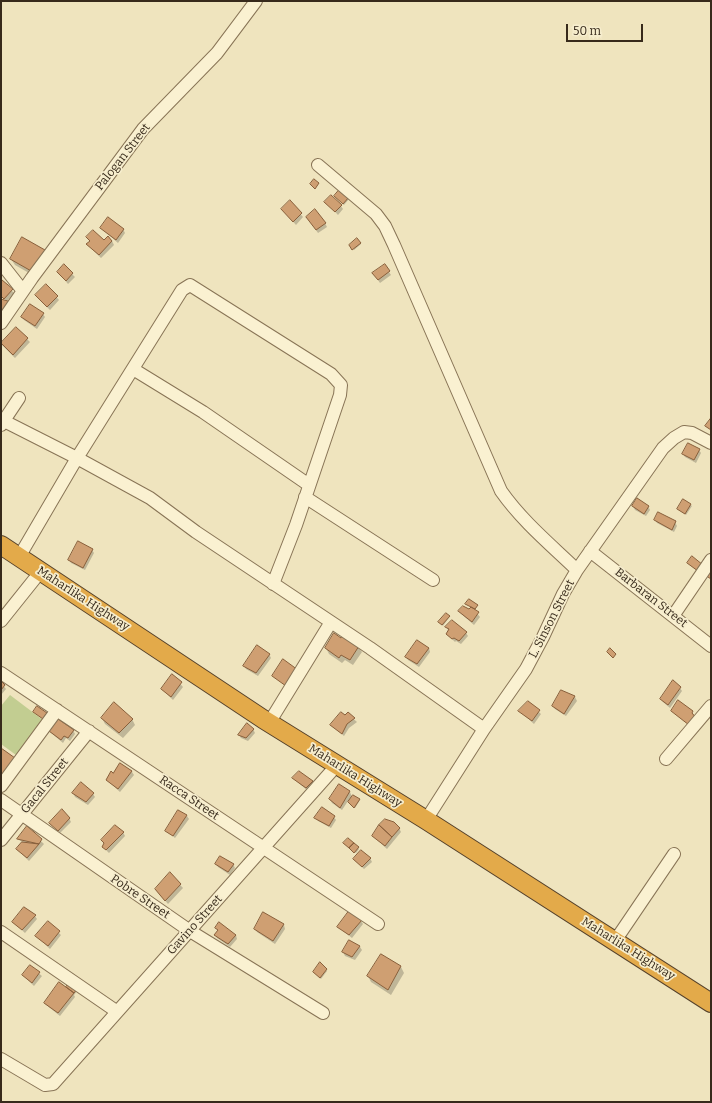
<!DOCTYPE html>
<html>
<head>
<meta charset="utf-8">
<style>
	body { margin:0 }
	#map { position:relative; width:712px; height:1103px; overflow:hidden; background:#efe4be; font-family:Bitter,serif }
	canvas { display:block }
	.frame { position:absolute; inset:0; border:2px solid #372a1b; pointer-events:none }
	.scale { position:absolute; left:566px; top:24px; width:77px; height:18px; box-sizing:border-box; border:2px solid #372a1b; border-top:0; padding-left:5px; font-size:12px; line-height:14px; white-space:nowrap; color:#372a1b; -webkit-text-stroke:3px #f6edcd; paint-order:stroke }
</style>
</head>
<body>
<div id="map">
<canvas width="712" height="1103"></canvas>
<div class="frame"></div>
<div class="scale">50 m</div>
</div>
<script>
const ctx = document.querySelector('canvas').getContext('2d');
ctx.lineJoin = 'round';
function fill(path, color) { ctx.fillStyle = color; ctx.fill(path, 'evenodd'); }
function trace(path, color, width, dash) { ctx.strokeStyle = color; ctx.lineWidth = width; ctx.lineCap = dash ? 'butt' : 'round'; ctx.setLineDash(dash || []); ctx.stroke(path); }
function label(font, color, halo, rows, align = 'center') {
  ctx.font = font + ' Bitter,serif'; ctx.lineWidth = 3.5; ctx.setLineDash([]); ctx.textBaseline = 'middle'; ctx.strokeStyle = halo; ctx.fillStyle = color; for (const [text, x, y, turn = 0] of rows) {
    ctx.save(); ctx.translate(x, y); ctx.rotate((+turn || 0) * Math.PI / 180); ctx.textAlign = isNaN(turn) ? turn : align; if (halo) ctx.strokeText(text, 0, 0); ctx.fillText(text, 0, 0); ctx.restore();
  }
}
fill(new Path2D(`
	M10 695 43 720 16 755 1 744V706Z`), '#c2cd91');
fill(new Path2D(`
	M336 198H349V199L344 205Z
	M290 202 303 217 296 225 282 209Z
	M326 202 341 206 343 209 338 215Z
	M309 220 325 223 327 227 318 233Z
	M101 228 123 229 125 233 118 243Z
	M87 237 112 241 114 245 101 258 90 247 88 244 90 241Z
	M23 239 45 251 48 256 36 277 15 265 11 259Z
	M357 239 361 244 354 250 350 245Z
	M64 266 75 277 68 284 58 272Z
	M389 272 391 275 380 283 376 277Z
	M2 281 14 293 7 301 1 296Z
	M46 285 59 300 50 310 38 298Z
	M43 314 45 317 37 329 24 320 22 317Z
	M16 328 30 342 15 358 1 344Z
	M699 450 701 453 696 463 685 457 683 454Z
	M684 501 692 506 686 515 678 509Z
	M633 506H648L650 510 646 516 635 510Z
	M655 520 675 522 677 526 674 532 657 523Z
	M92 550 94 553 85 570 71 563 69 560Z
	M692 557 700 574 688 563Z
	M470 600 477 606 475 611 480 617 474 625 459 612 469 610 472 608 466 604Z
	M450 616 443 626 439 622Z
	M446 627 466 633 468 636 461 644 456 641 455 642 447 634 449 631Z
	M341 639 358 647 362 652 353 665 345 660 342 663 329 654 326 648Z
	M429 648 430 652 419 667 408 660 406 657Z
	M269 654 271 658 258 676 246 669 244 666Z
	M172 675 183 687 173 700 162 689Z
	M1 683 6 689 1 695Z
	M680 688 682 691 670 708 663 702 661 699Z
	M562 692 575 697 577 701 566 716 555 709 553 706Z
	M528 702 541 714 534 724 520 711Z
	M672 711 692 712 694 715 692 727Z
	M348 714 357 722 349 728 344 736 331 725Z
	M102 718 132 719 135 725 123 738 105 724Z
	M253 729 255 733 248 741 241 738 239 735Z
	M73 730 75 734 70 741 66 738 63 743 50 732Z
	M132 772 134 775 120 792 107 780 113 774Z
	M294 779 312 782 314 785 308 791Z
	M339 786 350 792 352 797 360 800 355 808 348 801 342 810 332 803 330 799Z
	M73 793 93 794 95 797 88 805 75 797Z
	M178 812 187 816 189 819 175 838 167 831Z
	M334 817 336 820 331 828 318 821 316 818Z
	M69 818 71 822 60 833 51 823Z
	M27 828 44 844 29 861 17 849 22 842 18 839Z
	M399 828 401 832 387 849 373 836Z
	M123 832 125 836 109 853 106 850 102 840Z
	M348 839 359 849 356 853 344 843Z
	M370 858 372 862 364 869 354 859Z
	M216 864H233L235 868 230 875 218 867Z
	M170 874 183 888 168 904 156 890Z
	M264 913 284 925 285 929 275 944 257 932 255 929Z
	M35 916 37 919 25 933 13 922Z
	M361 921 363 924 352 938 338 927Z
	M48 923 61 935 50 949 37 936Z
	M217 928 236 935 237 939 230 947 217 938 215 935 218 931Z
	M350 941 360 947 362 950 355 960 345 956 343 952Z
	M381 955 401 967 404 973 391 995 371 982 368 976Z
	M320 964 327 971 321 979 315 973Z
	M30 966 42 976 34 986 23 975Z
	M70 984 78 990 74 995 75 997 60 1016 45 1004Z`), '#0003');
const building = new Path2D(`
	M314 179 319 183 315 189 310 184Z
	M340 189 349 197 343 204 334 196Z
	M331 195 342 205 335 212 324 202Z
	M290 200 302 213 293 222 281 209Z
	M315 209 326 223 316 230 306 217Z
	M108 217 124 229 116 240 100 228Z
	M93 230 104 240 108 236 112 241 99 255 86 244 90 241 86 237Z
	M22 237 45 250 33 272 10 259Z
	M357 238 361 243 352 250 349 245Z
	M64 264 73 273 66 281 57 272Z
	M385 264 390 271 378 280 372 273Z
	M2 280 13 289 4 299 1 296Z
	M46 284 58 296 47 307 35 295Z
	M1 299 11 302 1 315Z
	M30 304 44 313 35 326 21 317Z
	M16 327 28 338 13 355 1 343Z
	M711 418V430L705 426Z
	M688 443 700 449 694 460 682 454Z
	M637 498 649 506 644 514 632 506Z
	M683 499 691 504 685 514 677 509Z
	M658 512 676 521 672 530 654 520Z
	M78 541 93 549 83 568 68 560Z
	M692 556 703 565 698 571 687 563Z
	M711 567V579L705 575Z
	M469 599 478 605 475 609 465 604Z
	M463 606 469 609 471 607 479 612 472 622 458 611Z
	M446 613 450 616 442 625 438 622Z
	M452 620 467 632 459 641 454 638 452 639 446 634 449 629 445 627Z
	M334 633 341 638 342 634 359 646 350 660 341 655 339 658 325 648Z
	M417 640 429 648 417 664 405 657Z
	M257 645 270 654 256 673 243 666Z
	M610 648 616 654 613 658 607 652Z
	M283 659 298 670 286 686 272 676Z
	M172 674 182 682 171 697 161 689Z
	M673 680 681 687 668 705 660 699Z
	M1 681 5 685 1 690Z
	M561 690 575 696 564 714 552 706Z
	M678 700 693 711 692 713 696 718 689 725 671 711Z
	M528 701 540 710 532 721 518 711Z
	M114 702 133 719 119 733 101 718Z
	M37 706 47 713 43 719 33 712Z
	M341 712 345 715 348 712 355 718 347 724 342 734 330 725Z
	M58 719 74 730 68 738 64 736 61 740 49 731Z
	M247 723 254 729 246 738 238 735Z
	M1 748 15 758 1 777Z
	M120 763 132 771 118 789 106 780 111 771 113 773Z
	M299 771 313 781 306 788 292 778Z
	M81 782 94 793 86 802 72 793Z
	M339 784 350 791 340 808 329 799Z
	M353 795 360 799 354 808 348 802Z
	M322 807 335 816 329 826 314 818Z
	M62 809 70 818 58 831 49 823Z
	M178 810 187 815 173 836 165 831Z
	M385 819 394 822 400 828 392 837 379 825Z
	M115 825 124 832 106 850 102 847 104 843 101 840Z
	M379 825 392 837 385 846 372 836Z
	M27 826 42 839 39 844 17 839Z
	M348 838 354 843 349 848 343 843Z
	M22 842 39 844 27 858 16 849Z
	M354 843 359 847 354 853 349 848Z
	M361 850 371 858 362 867 353 859Z
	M220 856 234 864 228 872 215 864Z
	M170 872 181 884 165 901 155 889Z
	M24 907 36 915 22 930 12 922Z
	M349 911 362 920 349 935 337 927Z
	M263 912 284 924 273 941 254 929Z
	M48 921 60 931 48 946 35 936Z
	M219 922 236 935 228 944 214 935 218 930 215 928Z
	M349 940 360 946 352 957 342 952Z
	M381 954 401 966 388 990 367 976Z
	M320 962 327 969 320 978 313 972Z
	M30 965 40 972 32 983 22 975Z
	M59 982 74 993 58 1013 44 1003Z
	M69 983 78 988 74 993 66 987Z`);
fill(building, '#cf9f72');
trace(building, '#885f3b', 1);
const minor = new Path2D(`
	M318 165 376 214 385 226 394 245 501 491C522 521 551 545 577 570
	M1 263 23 291
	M1 323 32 278 143 129 217 53 256 1
	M133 369 203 412 309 485
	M4 421 77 458 150 498 196 532 370 648 484 729
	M1 425 19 398
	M305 497 433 580
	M590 551 711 646
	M19 557 77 458 182 290 190 285 331 374 341 385 340 395 296 525 273 584
	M673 616 711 560
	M1 621 41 571
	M1 673 378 924
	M269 723 331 622
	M666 759 711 706
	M1 786 57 710
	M1 800 190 931 323 1013
	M426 820 484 729 526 669 543 637 563 594 577 570 663 448 674 438 684 432 692 433 711 443
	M1 840 89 731
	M1 932 116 1011
	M615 941 674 854
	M1 1059 45 1085 53 1084 337 765`);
const highway = new Path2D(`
	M1 545 263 719 426 820 711 1003`);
trace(minor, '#887456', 14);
trace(highway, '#55412b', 20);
trace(minor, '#faf1d1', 12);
trace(highway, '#e3aa4a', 18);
label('12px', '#372a1b', '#f6edcd', [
	["Palogan Street",123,157,-52],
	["Barbaran Street",651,598,38],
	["Maharlika Highway",83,599,33],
	["L. Sinson Street",552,619,-63],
	["Maharlika Highway",355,776,32],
	["Gacal Street",45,786,-51],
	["Racca Street",189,798,34],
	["Pobre Street",140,897,34],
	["Gavino Street",195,925,-48],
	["Maharlika Highway",628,949,32]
]);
</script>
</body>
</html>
